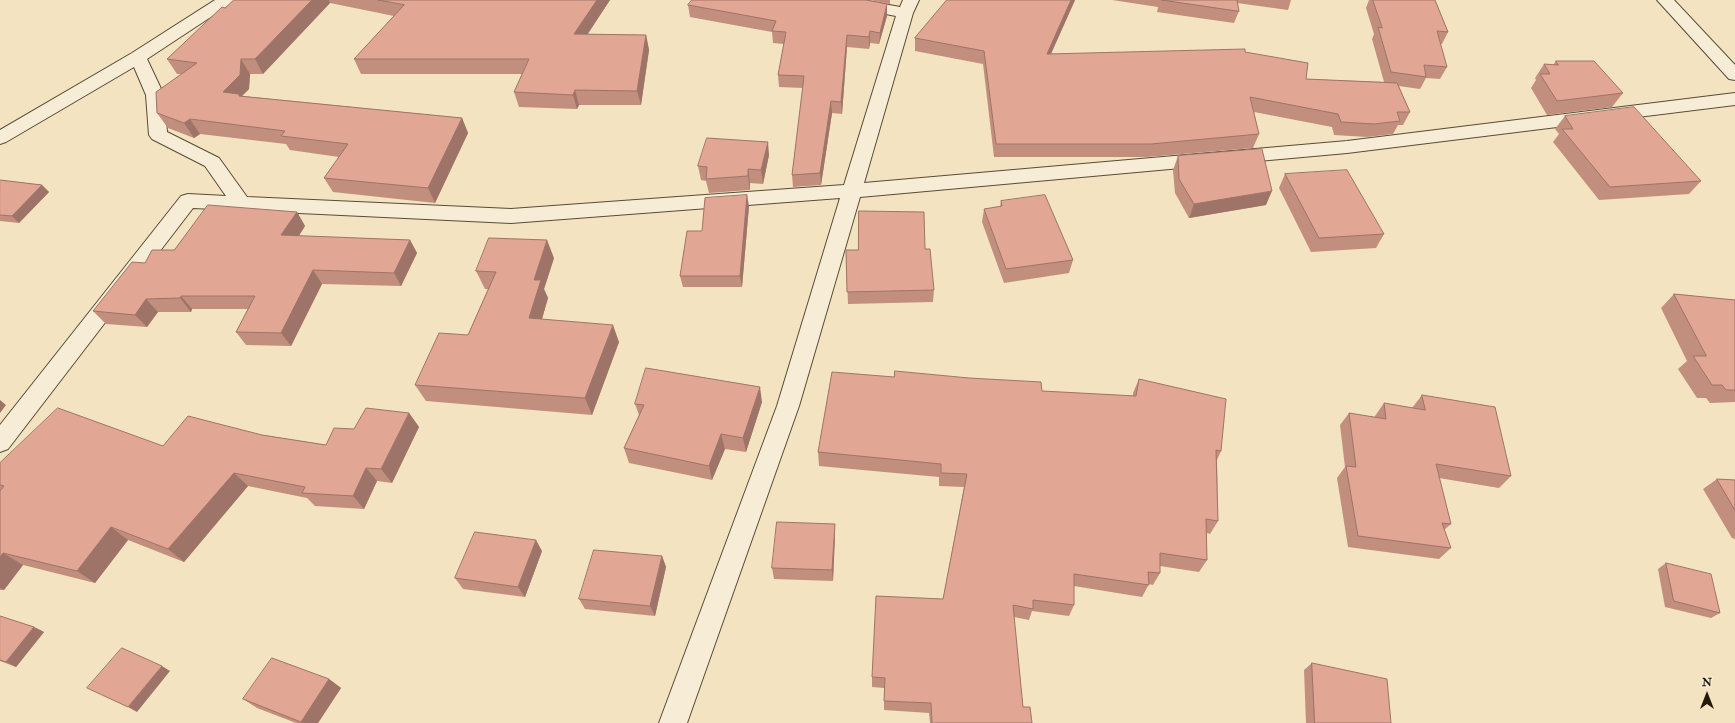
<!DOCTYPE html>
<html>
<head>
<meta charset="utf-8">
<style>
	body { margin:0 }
	#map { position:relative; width:1735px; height:723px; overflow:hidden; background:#f3e3c0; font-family:"IM FELL Double Pica",serif }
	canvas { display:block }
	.north { position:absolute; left:1687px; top:675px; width:40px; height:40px; -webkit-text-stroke:3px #f7edd6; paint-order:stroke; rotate:0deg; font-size:11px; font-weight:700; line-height:16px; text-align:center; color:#251909 }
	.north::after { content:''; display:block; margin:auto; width:14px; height:18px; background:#251909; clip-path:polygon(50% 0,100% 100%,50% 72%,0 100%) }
</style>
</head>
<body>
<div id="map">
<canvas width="1735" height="723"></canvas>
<div class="north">N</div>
</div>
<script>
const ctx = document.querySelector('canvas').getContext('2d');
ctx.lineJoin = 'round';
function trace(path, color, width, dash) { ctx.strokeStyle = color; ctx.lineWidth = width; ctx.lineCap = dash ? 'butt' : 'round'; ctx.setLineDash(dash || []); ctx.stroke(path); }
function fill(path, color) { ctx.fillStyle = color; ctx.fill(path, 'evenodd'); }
const minor = new Path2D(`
	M215 0H234L232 3 147 59 164 95 167 132 219 158 247 197 511 209 844 185 896 16 838 5 832 3 830 0H862L900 7 903 0H919L913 13 864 183 1347 141 1735 93V105L1347 153 860 197 799 406 687 723H659L777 406 840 198 511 223 193 208 8 449 0 452V425L181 196 188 194 226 196 205 166 152 139 149 135 146 95 134 67 6 142 0 144V130L132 53Z
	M1657 0H1674L1735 65V80L1729 79Z`);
trace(minor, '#584c37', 2);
fill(minor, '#f7edd6');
fill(new Path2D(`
	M234 0H610L587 34 646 35 649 50 641 105H579L577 109 519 107 514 92 522 74H361L354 59 394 16 330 3 263 74H250L249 89 242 96 462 118 468 133 435 203 333 192 324 178 339 157 290 150 286 144 200 134 194 138 168 128 157 113 181 74H177L167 59Z
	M870 0H890V4Z
	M947 0H1075L1051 54 1245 52 1306 79 1384 82 1372 39 1374 34 1366 8 1369 0H1435L1448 32 1442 44H1440L1447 67 1440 79 1426 78 1420 89 1399 86 1410 112 1403 125H1398L1393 134 1367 137 1334 135 1332 127 1254 112 1259 134 1253 148 1147 157H994L983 64 915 51V38Z
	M1112 0H1291L1288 10 1237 3 1239 11 1234 23 1157 12 1158 7Z
	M688 5 887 16 879 44 870 43 869 49 847 47 842 114 832 113 821 185 793 187 792 175 803 88 779 87 778 75 784 44 773 43 772 32 690 17Z
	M1556 61 1623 93 1612 107 1547 115 1531 88 1536 80 1535 78 1544 64 1553 65Z
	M1565 116 1701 181 1689 194 1599 200 1553 142 1559 134 1555 129Z
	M769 155 763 184 750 183V190L709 193 706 181 701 180 698 166Z
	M1178 156 1266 205 1189 218 1175 193 1173 170Z
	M1285 174 1384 234 1376 248 1311 252 1279 188Z
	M0 180 42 185 49 192 19 223 0 221Z
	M1001 201 1073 260 1069 273 1004 283 982 222 984 209 1000 207Z
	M749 206 742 287H683L680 276 702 231Z
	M297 212 305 226 299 236 410 240 417 253 401 286 322 284 291 346 246 345 236 332 248 309H192L191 312H158L147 327 106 324 93 311 145 263 174 250Z
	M846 250 934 290 933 302 848 304Z
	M554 258 544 289 548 298 542 319 619 342 592 415 426 401 415 385 468 335 488 289H485L476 271Z
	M1674 294 1735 300V402L1710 403 1706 398H1697L1678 369 1687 361 1661 308Z
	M1139 379 1221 451 1217 460 1218 521 1210 534 1207 533V560L1199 572 1160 566V573L1153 585 1149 584 1142 597 1074 586V605L1069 616 1032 611 1029 620 1014 617 1023 707 1032 723H930L929 713 884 710V688L872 687V677L943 599 964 487 939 486V477L819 466 818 452 1042 391 1133 396V393Z
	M1422 395 1511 476 1499 488 1439 478 1451 524 1444 530 1451 548 1439 559 1348 547 1337 478 1345 467 1340 425 1349 413 1375 417V416L1384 403 1412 408Z
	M762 402 746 452 725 449 712 480 629 463 624 448 639 415 635 404Z
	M409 413 419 427 392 483 377 481 364 509 315 506 307 498 248 486 184 562 128 540 95 583 23 565 4 590H0V491L1 490H0V463L163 446 262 435 326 445 354 429Z
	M1717 479 1735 480V539L1732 538 1703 489Z
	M835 535 833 581 774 579 772 568Z
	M542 551 525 597 463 589 455 578Z
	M662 556 666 567 655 616 585 609 579 599Z
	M1666 563 1720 613 1711 618 1665 607 1658 569Z
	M0 616 34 627 44 632 16 667 0 661Z
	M1312 663 1391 723H1306L1304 670Z
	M329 679 341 688 318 723H296L257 708 243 699Z`), '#c28f7f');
fill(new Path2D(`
	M312 0H329L330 3 263 74 255 59Z
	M597 0H610L578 49 574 34Z
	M1071 0H1075L1045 67 1047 54Z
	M887 4V16L879 44 880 33Z
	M870 31V43L869 49V37Z
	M646 35 649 50 641 105 637 91Z
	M847 35V47L842 114 841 102Z
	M241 59 250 74 249 89 241 97 223 92Z
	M575 90 579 105 577 109 573 95Z
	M831 101 832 113 821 185 820 173Z
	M462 118 468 133 435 203 428 188Z
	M190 119 200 134 194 138 184 123Z
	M768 142 769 155 763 184 761 170Z
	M748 169 750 183V190L748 176Z
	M42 185 49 192 19 223 12 216Z
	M1272 191 1266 205 1189 218 1194 204Z
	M747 195 749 206 742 287 740 276Z
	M297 212 305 226 290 249 281 235Z
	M410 240 417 253 401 286 394 273Z
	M547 240 554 258 544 289 548 298 537 336 529 318 534 280Z
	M313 270 322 284 291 346 281 333Z
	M181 296 192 309 191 312 180 298Z
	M146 299 158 312 147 327 135 315Z
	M613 325 619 342 592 415 585 398Z
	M760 387 762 402 746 452 743 438Z
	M0 400 6 405 0 413Z
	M409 413 419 427 392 483 381 469Z
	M721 434 725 449 712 480 709 466Z
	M366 468 377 481 364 509 353 496Z
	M234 473 248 486 184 562 168 549Z
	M835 524V535L833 581 832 570Z
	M111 527 128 540 95 583 77 571Z
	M536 540 542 551 525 597 518 587Z
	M3 553 23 565 4 590 0 588V557Z
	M662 556 666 567 655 616 650 606Z
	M34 627 44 632 16 667 6 662Z
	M162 666 170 671 137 712 128 707Z
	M329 679 341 688 318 723H303L301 722Z`), '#9e7468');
const building = new Path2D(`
	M234 0H312L255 59H241L240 75 223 92 239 94V96L462 118 428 188 324 178 348 144 281 136 285 131 190 119 184 123 157 113 156 92 197 63 167 59 222 7 225 8Z
	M378 0H597L574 34 646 35 637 91 575 90 573 95 514 92 529 59H354L404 5Z
	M692 0H866L887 4 880 33 870 31 869 37 847 35 841 102 831 101 820 173 792 175 804 76 778 75 786 32 772 31 776 21 688 5Z
	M947 0H1071L1047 54 1245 49V52L1308 63 1306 79 1397 83 1410 112H1397L1400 121 1374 124 1341 122 1338 114 1250 97 1259 134 1151 144H996L984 51 915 38Z
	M1162 0H1237L1239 11Z
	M1373 0H1435L1448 32 1437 31 1447 67 1424 65 1426 77 1391 72 1378 27 1382 28Z
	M1556 61H1594L1623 93 1557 101 1540 74H1550L1544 64 1558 65Z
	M1634 107 1701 181 1610 187 1562 129H1573L1565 116Z
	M707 138 768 142 761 170 748 169V176L706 179 707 167 698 166Z
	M1262 149 1272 191 1194 204 1179 179 1178 156Z
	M1347 170 1384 234 1319 238 1285 174Z
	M0 180 42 185 12 216 0 215Z
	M747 195 740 276H680L687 231H702L705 198Z
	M1045 195 1073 260 1006 269 984 209 1002 206 1001 201Z
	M208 205 297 212 281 235 410 240 394 273 313 270 281 333 236 332 255 296H181L180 298 146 299 135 315 93 311 132 262 145 263 152 250H174Z
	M859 211 924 212 925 249H930L934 290 847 292 846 250H858Z
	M489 238 547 240 534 280H541L529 318 613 325 585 398 415 385 439 333 468 335 496 272 476 271Z
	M1674 294 1735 300V390H1726L1722 385H1712L1693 356H1706Z
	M646 368 760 387 743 438 721 434 709 466 624 448 644 405 635 404Z
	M895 371 969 378 1041 382 1042 391 1136 396 1139 379 1226 399 1221 451 1216 450 1218 521 1206 519 1207 560 1160 553V573L1148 572 1149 585 1074 574V605L1033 600V609L1013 605 1023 707H1030L1032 723H932L931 703 884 701 885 678 872 677 876 596 943 599 967 474 941 473V464L818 452 832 372 894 377Z
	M1422 395 1495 407 1511 476 1436 464 1451 524 1442 523 1451 548 1358 536 1346 466 1356 467 1349 413 1386 419 1384 403 1425 410Z
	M58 408 163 446 188 416 262 435 326 445 334 428 354 429 366 408 409 413 381 469 366 468 353 496 302 493 305 487 234 473 168 549 111 527 77 571 3 553 0 557V491L4 486 0 485V463Z
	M1717 479 1735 480V510Z
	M777 522 835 524 832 570 772 568Z
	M475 532 536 540 518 587 455 578Z
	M594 550 662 556 650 606 579 599Z
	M1666 563 1711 574 1720 613 1674 601Z
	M0 616 34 627 6 662 0 660Z
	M122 648 162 666 128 707 87 688Z
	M272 658 329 679 301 722 243 699Z
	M1312 663 1387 679 1391 723H1315Z`);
fill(building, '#e1a694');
trace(building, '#9e7468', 1);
</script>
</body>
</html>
